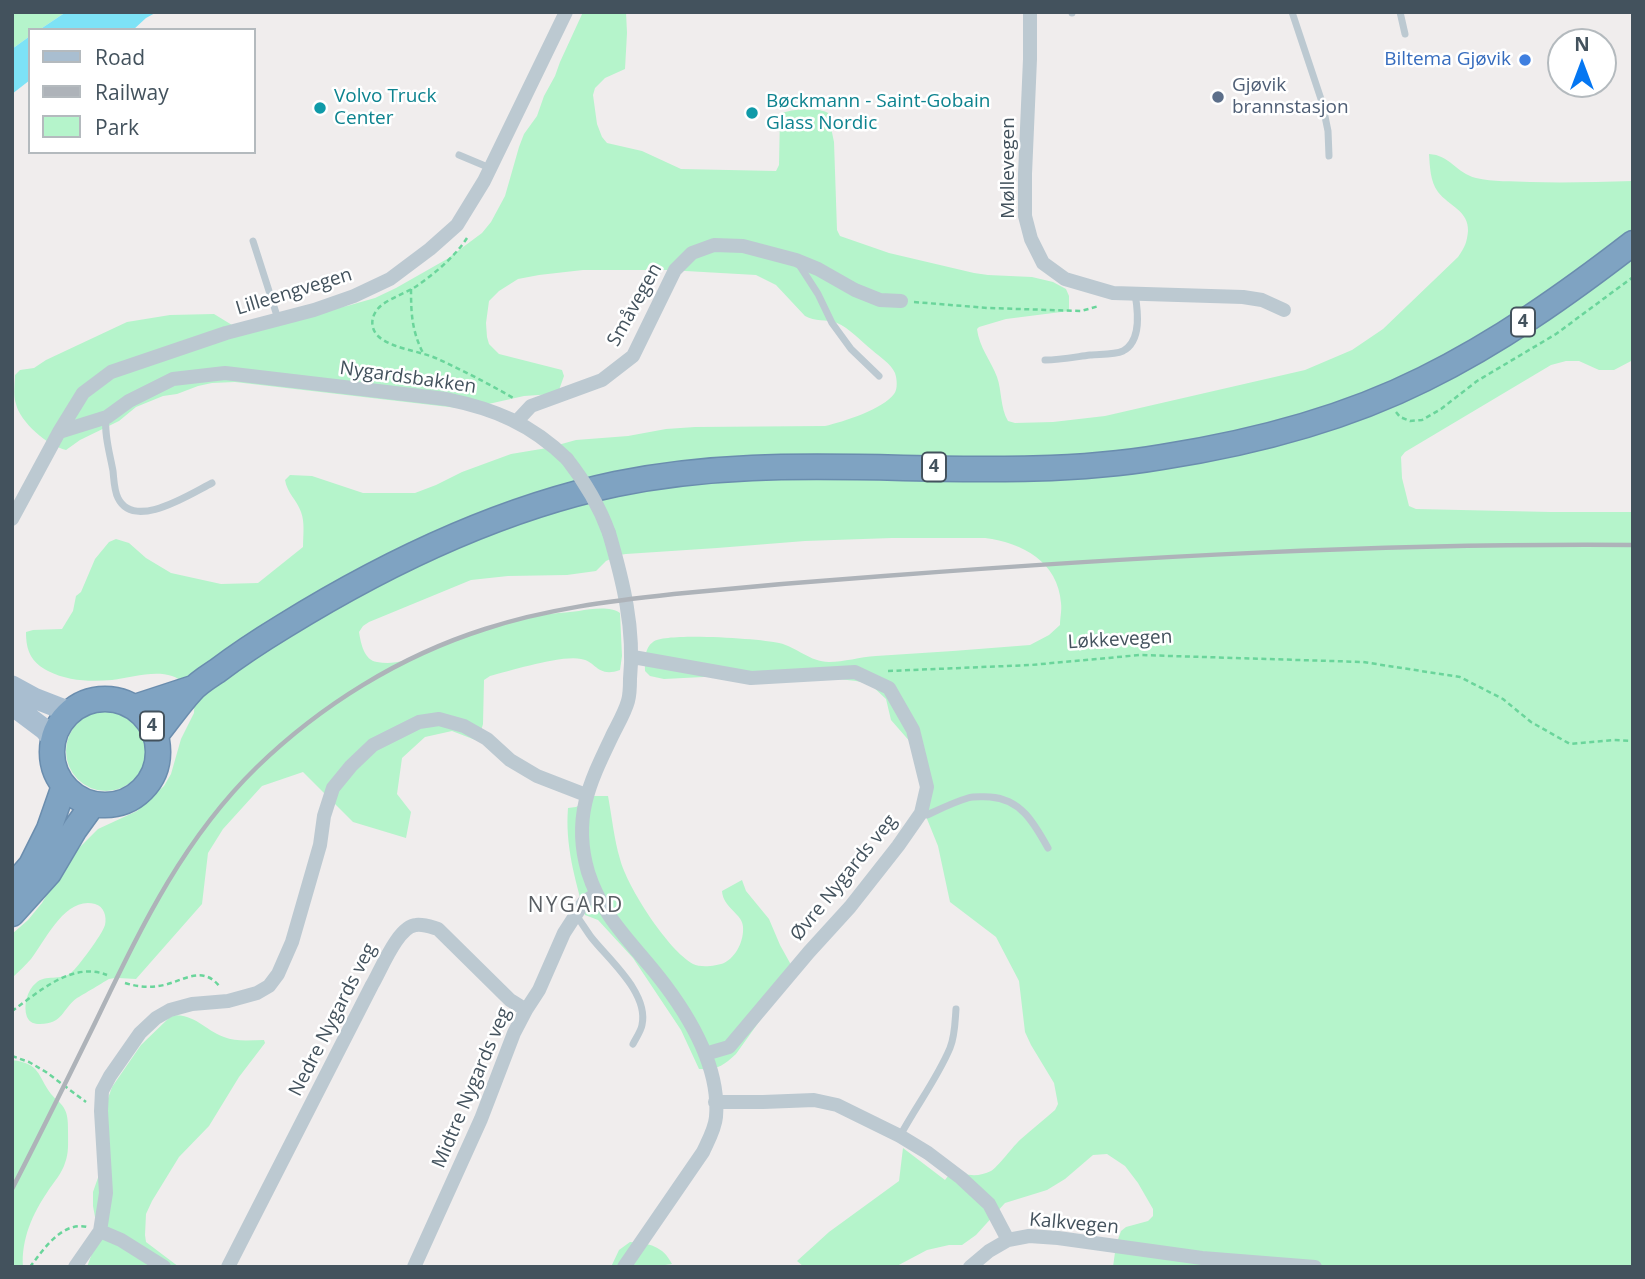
<!DOCTYPE html>
<html>
<head>
<meta charset="utf-8">
<style>
	body { margin:0 }
	#map { position:relative; width:1645px; height:1279px; overflow:hidden; background:#f0eded; font-family:"Open Sans",sans-serif }
	canvas { display:block }
	.frame { position:absolute; inset:0; border:14px solid #43525d; pointer-events:none }
	.legend { position:absolute; left:28px; top:28px; width:228px; height:126px; box-sizing:border-box; background:#fff; border:2px solid #b4babe; margin:0; padding:9px 12px; list-style:none; font-size:21px; color:#43525d }
	.legend li { display:flex; align-items:center; gap:14px; height:35px }
	.legend b { width:35px; border:2px solid #b4babe }
	.north { position:absolute; left:1547px; top:28px; width:70px; height:70px; box-sizing:border-box; background:#fff; border:2px solid #b4babe; border-radius:50%; rotate:0deg; font-size:19px; font-weight:700; line-height:28px; text-align:center; color:#43525d }
	.north::after { content:''; display:block; margin:auto; width:24px; height:32px; background:#0577f2; clip-path:polygon(50% 0,100% 100%,50% 72%,0 100%) }
</style>
</head>
<body>
<div id="map">
<canvas width="1645" height="1279"></canvas>
<div class="frame"></div>
<ul class="legend">
<li><b style="height:9px;background:#a9bed0"></b>Road</li>
<li><b style="height:9px;background:#aeb3b9"></b>Railway</li>
<li><b style="height:19px;background:#b5f4cb"></b>Park</li>
</ul>
<div class="north">N</div>
</div>
<script>
const ctx = document.querySelector('canvas').getContext('2d');
ctx.lineJoin = 'round';
function fill(path, color) { ctx.fillStyle = color; ctx.fill(path, 'evenodd'); }
function trace(path, color, width, dash) { ctx.strokeStyle = color; ctx.lineWidth = width; ctx.lineCap = dash ? 'butt' : 'round'; ctx.setLineDash(dash || []); ctx.stroke(path); }
function label(font, color, halo, rows, align = 'center') {
  ctx.font = font + ' "Open Sans",sans-serif'; ctx.lineWidth = 5; ctx.setLineDash([]); ctx.textBaseline = 'middle'; ctx.strokeStyle = halo; ctx.fillStyle = color; for (const [text, x, y, turn = 0] of rows) {
    ctx.save(); ctx.translate(x, y); ctx.rotate((+turn || 0) * Math.PI / 180); ctx.textAlign = isNaN(turn) ? turn : align; if (halo) ctx.strokeText(text, 0, 0); ctx.fillText(text, 0, 0); ctx.restore();
  }
}
fill(new Path2D(`
	M16 12H66L39 30H30V36L12 49V14Z
	M583 12H626L627 33 625 69 605 78 595 88 593 95 597 124 602 137 607 143 642 151 681 169 776 171 779 165 780 114C790 109 818 107 828 113L834 142 837 230 840 236 889 253 974 273 988 275 1032 277 1053 282 1066 289 1069 296V311L1006 319 979 327 977 329C979 347 991 361 997 377 1002 391 1000 407 1008 421L1015 423 1053 422 1105 416 1305 370 1352 350 1383 329 1458 257C1465 247 1467 242 1468 231 1469 211 1449 206 1438 192 1430 181 1430 167 1429 154 1450 155 1456 173 1476 178 1493 182 1512 181 1530 182 1564 183 1598 182 1633 181V360L1614 370H1599L1579 361H1566L1551 365 1405 452 1401 457 1402 478 1409 506 1416 509 1551 512H1633V1267H1113L1116 1245 1121 1231 1126 1227 1148 1221 1153 1216V1209L1138 1183 1125 1166 1107 1154 1093 1155 1065 1179 1047 1190 1005 1203 976 1235 962 1245H949L927 1250 895 1267H804L797 1261 829 1232 899 1181 903 1148 945 1180 954 1168C965 1177 979 1177 991 1171 997 1168 1014 1145 1021 1139 1032 1129 1044 1120 1055 1110L1058 1104 1054 1083 1031 1045 1025 1032 1019 981 996 937 950 902 938 846 923 809 919 752 891 720 886 699 870 684 856 681 812 676H723L664 679 650 676 645 671C645 661 644 648 653 642 666 632 761 639 779 643 797 647 810 662 829 662 844 662 860 657 876 656 927 653 979 649 1030 645L1049 635 1060 625C1060 618 1062 610 1061 603 1058 562 1023 543 985 538H892L805 541 717 548 626 554 619 555 606 561 596 571 567 575 508 576 471 580 369 622 363 626 359 632C361 644 364 660 377 662 405 667 429 650 454 641 477 633 501 624 525 618 542 614 561 613 579 611 591 609 610 606 620 613L622 656 620 670C597 678 596 661 581 659 560 655 511 671 490 676L484 680 483 724 478 741 452 731 425 737 402 758 397 794 411 812 406 838 353 822 303 772 262 786 223 829 208 853 202 904 136 979C128 979 118 977 109 979 107 980 81 996 77 998 62 1009 63 1024 40 1024 34 1024 30 1023 27 1017 23 1006 27 990 36 983 45 974 61 981 71 973 78 967 102 935 105 925 107 917 104 906 95 904 65 896 46 940 31 959 25 966 18 972 12 978V934L28 920 42 903 68 859 98 829 137 811 164 786 171 774 181 739 194 713 195 691C188 686 181 679 172 676 153 670 131 678 112 680 90 682 68 681 48 671 31 662 26 651 26 632L33 630 62 629 73 611 76 596 81 592 95 559 109 542 116 539 129 543 146 558 171 573 221 584 258 583 303 547C303 536 305 522 301 512 297 500 287 493 285 480L290 475 312 476 363 493H415L436 485 462 472 511 454 547 448 576 440 628 436 666 429 695 427 825 426C843 422 883 409 894 394 898 389 897 379 895 373 891 364 880 357 872 350 862 342 848 327 837 323 826 319 815 322 805 316L776 285 756 275 668 270H583L539 275 518 279 499 291 489 301 486 323 487 337 489 344 499 354 562 370 564 376 559 390 553 394 524 396 466 409 235 382 212 383 198 386 177 394 163 396 136 407 119 421 80 440 66 450C48 446 20 422 16 404 13 395 15 384 15 375L20 370 34 368 46 360 127 322 170 315 214 314 232 325 347 306 375 298 396 288 447 259 482 233 491 222 505 196 519 147 524 134 537 116 544 96 555 76 560 62Z
	M66 751a40 40 0 1 1 80 0a40 40 0 1 1-80 0Z
	M594 796H608C612 817 614 839 620 859 627 887 668 950 693 964 701 968 716 966 724 963 736 957 744 941 743 927 743 914 723 908 722 891L742 880 746 891 769 919 780 945 790 963 791 977 736 1054C723 1066 717 1070 699 1069L681 1030 633 958 598 920 585 915C575 879 565 845 568 808L576 807Z
	M172 1015C197 1015 203 1029 224 1037 236 1042 251 1040 264 1040L265 1043 239 1077 209 1126 179 1157 152 1201 146 1214 145 1235 146 1242 179 1267H87L96 1242 97 1228 93 1206V1192L100 1172 105 1107 112 1087 141 1045Z
	M12 1060C41 1064 37 1075 51 1094 55 1099 62 1103 65 1110 68 1116 68 1124 68 1131 68 1142 69 1153 65 1163 62 1173 54 1182 48 1191 33 1213 21 1239 23 1267H12Z
	M630 1242C649 1243 663 1246 672 1264L651 1267H611L619 1250Z`), '#b5f4cb');
fill(new Path2D(`
	M66 12H157L146 18 133 30H39Z
	M30 36V80L12 94V49Z`), '#7de2f6');
const highway = new Path2D(`
	M52 752a53 53 0 1 1 106 0a53 53 0 1 1-106 0Z
	M135 707 193 688
	M156 735C168 720 179 704 191 691 198 683 208 677 217 671 238 655 261 640 284 626 386 563 498 509 616 484 660 475 706 470 752 468 888 462 1027 480 1162 457 1252 443 1342 420 1424 379 1499 342 1567 294 1633 243
	M12 887 31 865 49 829 64 786
	M12 914 49 873 75 829 93 804`);
trace(highway, '#6a8dae', 27);
trace(new Path2D(`
	M467 238C454 258 432 276 412 289 402 294 392 298 383 304 372 312 368 326 378 336 392 349 421 351 438 359 464 371 491 385 515 399
	M411 289C411 314 412 331 423 353
	M914 302 988 308 1081 311 1099 306
	M1396 412 1400 417 1410 421 1422 420 1441 409 1477 381 1556 334 1633 277
	M888 671 1031 665 1140 655 1363 662 1460 677 1503 699 1531 722 1570 744 1614 740 1633 741
	M125 983C138 987 150 988 164 985 185 980 203 965 220 987
	M12 1011C39 992 72 961 107 975
	M12 1056 29 1062 46 1072 86 1102
	M30 1267C43 1250 62 1221 87 1227`), '#6ad59b', 2.5, [5, 3.5]);
trace(new Path2D(`
	M1072 12V13
	M1292 12 1322 102 1328 131 1329 156
	M1400 12 1405 34
	M459 155 490 168
	M253 241 278 319
	M798 263 818 294 832 323 851 349 879 376
	M1045 360C1060 360 1075 357 1090 355 1100 354 1114 355 1123 351 1142 341 1138 311 1135 294
	M106 417C104 435 110 454 113 471 114 480 114 490 118 498 134 531 190 494 212 483
	M921 813 927 815C940 809 954 802 968 798 975 796 982 797 990 797 1021 799 1034 823 1048 848
	M576 915C581 922 586 930 591 937 609 960 649 993 642 1025 641 1031 636 1038 633 1044
	M900 1136C916 1106 937 1079 950 1048 955 1036 955 1022 956 1009`), '#bcc9d1', 7);
trace(new Path2D(`
	M1030 12V59L1025 174V216L1031 239 1043 263 1065 279 1113 293 1243 297 1262 300 1284 310
	M517 421 531 406 602 380 633 356 675 270 692 253 714 245 743 246 796 260 818 269 855 290 880 300 901 301
	M59 432 107 417 129 401 173 379 225 373 446 399C495 409 531 424 567 459
	M12 519 59 432 83 393 111 372 226 333 314 310 354 296 390 279 430 249 457 225 484 181 566 12
	M609 533C623 581 635 629 630 679 630 686 630 694 628 701 625 712 618 724 613 734 590 782 572 817 588 872 603 920 636 946 665 985 692 1021 720 1070 716 1117 715 1129 708 1141 703 1152L624 1267
	M633 657 751 678 855 672 889 688 913 730 927 787 921 813 898 846 850 907 809 952 729 1047 705 1054
	M715 1102H763L814 1100 837 1105 900 1136 928 1153 961 1178 989 1204 1008 1240
	M100 1231 121 1240 164 1267
	M75 1267 100 1231 106 1193 101 1111 102 1091 110 1076 140 1033 156 1018 170 1010 192 1004 228 1001 257 993 269 986 278 974 292 942 320 845 324 816 333 788 351 766 373 745 419 722 439 719 464 726 487 739 510 760 537 776 586 795
	M228 1267 372 985C381 970 398 926 416 925 424 924 431 927 438 929L510 1000 526 1010
	M414 1267 481 1119 514 1033 526 1010 539 990 564 933 584 902 596 894
	M970 1267 989 1251 1008 1240 1029 1236 1058 1238 1202 1258 1315 1267`), '#bcc9d1', 14);
trace(new Path2D(`
	M12 686 34 698 70 712
	M12 705 44 729 53 739`), '#a9bed0', 21);
trace(highway, '#7fa3c2', 24);
trace(new Path2D(`
	M12 1189C40 1135 67 1080 94 1025 139 932 181 841 257 767 321 705 400 656 485 629 546 609 610 601 674 594 744 587 814 581 884 576 1133 557 1383 543 1633 545`), '#aeb3b9', 4.5);
trace(new Path2D(`
	M567 459C585 482 599 505 609 533`), '#bcc9d1', 14);
for (const [x, y, r, color] of [
	[1525,60,7,"#3f7fe0"],
	[1218,97,7,"#5c6f8a"],
	[320,108,7,"#0f9aa8"],
	[752,113,7,"#0f9aa8"]
]) { const dot = new Path2D(); dot.arc(x, y, r, 0, 2 * Math.PI); ctx.fillStyle = color; ctx.fill(dot); trace(dot, '#fff', 2.5); }
for (const [x, y, w] of [
	[1523,322,24],
	[934,467,24],
	[152,726,24]
]) { const box = new Path2D(); box.roundRect(x - w / 2, y - 14.5, w, 29, 5); ctx.fillStyle = '#fff'; ctx.fill(box); trace(box, '#43525d', 2); }
label('bold 18px', '#43525d', null, [
	["4",1523,322],
	["4",934,467],
	["4",152,726]
]);
label('19px', '#366cbe', '#fff', [
	["Biltema Gjøvik",1511,60]
], 'right');
label('19px', '#4e5e75', '#fff', [
	["Gjøvik",1232,86],
	["brannstasjon",1232,108]
], 'left');
label('19px', '#0d838f', '#fff', [
	["Volvo Truck",334,97],
	["Center",334,119],
	["Bøckmann - Saint-Gobain",766,102],
	["Glass Nordic",766,124]
], 'left');
label('19px', '#43525d', '#fff', [
	["Møllevegen",1009,168,-90],
	["Lilleengvegen",294,292,-17],
	["Småvegen",635,305,-61],
	["Nygardsbakken",408,378,8],
	["Løkkevegen",1120,640,-3],
	["Øvre Nygards veg",844,878,-51],
	["Nedre Nygards veg",333,1020,-63],
	["Midtre Nygards veg",472,1088,-67],
	["Kalkvegen",1074,1224,5]
]);
ctx.letterSpacing = '2px';
label('21px', '#595e63', '#fff', [
	["NYGARD",576,906]
]);
ctx.letterSpacing = '0px';
</script>
</body>
</html>
